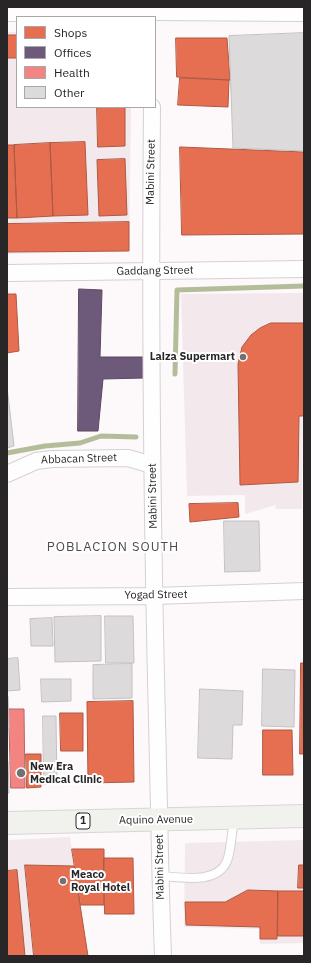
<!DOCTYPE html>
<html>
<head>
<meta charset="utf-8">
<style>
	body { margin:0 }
	#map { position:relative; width:311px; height:963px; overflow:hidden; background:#fdf9fb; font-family:"IBM Plex Sans",sans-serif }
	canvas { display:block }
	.frame { position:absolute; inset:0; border:8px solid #292627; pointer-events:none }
	.legend { position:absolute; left:16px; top:16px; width:140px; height:92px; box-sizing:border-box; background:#fff; border:1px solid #a9a8a9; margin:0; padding:5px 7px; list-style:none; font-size:12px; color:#292627 }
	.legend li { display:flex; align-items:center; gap:8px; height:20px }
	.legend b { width:20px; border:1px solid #a9a8a9 }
</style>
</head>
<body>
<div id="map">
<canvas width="311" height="963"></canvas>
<div class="frame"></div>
<ul class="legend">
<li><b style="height:11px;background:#e76f51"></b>Shops</li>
<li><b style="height:11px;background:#6d597a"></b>Offices</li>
<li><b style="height:11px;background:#f28482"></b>Health</li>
<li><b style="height:11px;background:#dddadb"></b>Other</li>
</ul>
</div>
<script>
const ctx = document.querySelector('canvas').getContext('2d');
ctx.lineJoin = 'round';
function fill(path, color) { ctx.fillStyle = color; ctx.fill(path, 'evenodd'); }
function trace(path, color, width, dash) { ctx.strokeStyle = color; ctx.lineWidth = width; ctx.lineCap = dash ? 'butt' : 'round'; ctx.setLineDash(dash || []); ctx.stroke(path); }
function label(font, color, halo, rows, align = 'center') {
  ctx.font = font + ' "IBM Plex Sans",sans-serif'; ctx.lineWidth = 4; ctx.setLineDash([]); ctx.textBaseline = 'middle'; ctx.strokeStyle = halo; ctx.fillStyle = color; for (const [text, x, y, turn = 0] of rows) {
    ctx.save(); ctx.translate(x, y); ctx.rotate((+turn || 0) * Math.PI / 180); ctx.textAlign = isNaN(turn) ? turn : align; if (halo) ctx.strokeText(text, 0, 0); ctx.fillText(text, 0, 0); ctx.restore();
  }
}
fill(new Path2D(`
	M7 32H17V107H131L129 251 7 254Z
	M304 293 302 509H275L276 505 245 514V495L187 496 181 294Z
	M70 837 88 956H7V840Z
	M304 840V943L260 944 259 929 184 927 185 843Z`), '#f3e9ec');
const shops = new Path2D(`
	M7 35H17V58H7Z
	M176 38H227L230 80 177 77Z
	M180 78 229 80 228 107 178 105Z
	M97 107H125V146L98 147Z
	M85 142 88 215 53 216 50 143Z
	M50 143 53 216 17 218 14 145Z
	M7 145H14L17 218H7Z
	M180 147 304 152V234L182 235Z
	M125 159 127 215 99 216 97 160Z
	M129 222V251L7 252V224Z
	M7 294H16L19 351 7 353Z
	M271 323H304V416H299L298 482 240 485 238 364 242 347 251 335 260 328Z
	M238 503 239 517 190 522 189 504Z
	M301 663H304V754H300Z
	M133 701 134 782 88 783 87 702Z
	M60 713H83V751H61Z
	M263 730H292L293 775H263Z
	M26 754H41V787L27 788Z
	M72 849H104V905H81Z
	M104 858H133L134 914H105Z
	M25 865 74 866 88 956H34Z
	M299 865H304V888H298Z
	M17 870 25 956H7V871Z
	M248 890 278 891 277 939H260V927L186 925 185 902H225Z
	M278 891H304V936H278Z`);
fill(shops, '#e76f51');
trace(shops, '#ae5944', 1);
const offices = new Path2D(`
	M79 289 102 290 100 357H144V378L103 379 98 431H78Z`);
fill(offices, '#6d597a');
trace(offices, '#594a61', 1);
const health = new Path2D(`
	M9 709H24L25 788H11Z`);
fill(health, '#f28482');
trace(health, '#b66867', 1);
trace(new Path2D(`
	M175 374 177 290 304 286
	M7 453 45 446 80 443 101 436 136 437`), '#b4bd9a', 5);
const building = new Path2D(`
	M304 33V151L233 148 229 36Z
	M7 387 14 446 7 448Z
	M224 521H259L260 571 225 572Z
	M101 616V661L55 662 54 617Z
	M105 616H133L134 663H106Z
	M52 618 53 646H31L30 619Z
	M18 658 20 690 7 691V659Z
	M132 664V698L93 699V665Z
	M263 669 295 670 294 727 262 726Z
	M41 679H71V701L42 702Z
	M200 689 243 691 242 725H233L232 759 198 758Z
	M7 696H8L9 729H7Z
	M43 716H56L57 784H44Z
	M7 761H8L9 793H7Z`);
fill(building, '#dddadb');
trace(building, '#c5c1c3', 1);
const service = new Path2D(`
	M160 876C181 877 217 885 227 861 231 851 232 831 234 819`);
const minor = new Path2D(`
	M7 13 153 12 304 13
	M152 107C150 312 152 517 157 721 159 800 160 878 163 956
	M7 273 304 269
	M7 474 36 461 52 459 128 458 152 465
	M7 597 154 596 304 591`);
const primary = new Path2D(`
	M7 823 304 816`);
trace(service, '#d4d1d2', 10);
trace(minor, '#d4d1d2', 18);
trace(primary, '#d8d5d6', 24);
trace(service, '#fffefe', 8);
trace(minor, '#fffefe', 16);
trace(primary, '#f1f2ed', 22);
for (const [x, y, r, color] of [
	[243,357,4,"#737071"],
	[21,773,5,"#737071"],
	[63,881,4,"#737071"]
]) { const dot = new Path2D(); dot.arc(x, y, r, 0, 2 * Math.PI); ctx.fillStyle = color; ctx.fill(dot); trace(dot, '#fff', 1.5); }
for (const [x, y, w] of [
	[83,821,14]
]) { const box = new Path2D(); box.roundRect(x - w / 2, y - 8, w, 16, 3); ctx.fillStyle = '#fff'; ctx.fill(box); trace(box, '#292627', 1); }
label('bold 10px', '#292627', null, [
	["1",83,821]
]);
label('11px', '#292627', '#fff', [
	["Mabini Street",151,172,-89],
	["Gaddang Street",155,271,-1],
	["Abbacan Street",79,459,-2],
	["Mabini Street",153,496,-91],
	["Yogad Street",156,595,-1],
	["Aquino Avenue",156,820,-1],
	["Mabini Street",160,867,-91]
]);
label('bold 11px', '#292627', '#fff', [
	["Laiza Supermart",235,357,"right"],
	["New Era",30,767],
	["Medical Clinic",30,780],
	["Meaco",71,875],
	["Royal Hotel",71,888]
], 'left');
ctx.letterSpacing = '1px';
label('13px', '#514b4d', '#fff', [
	["POBLACION SOUTH",113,547]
]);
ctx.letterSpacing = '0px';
</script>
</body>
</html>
